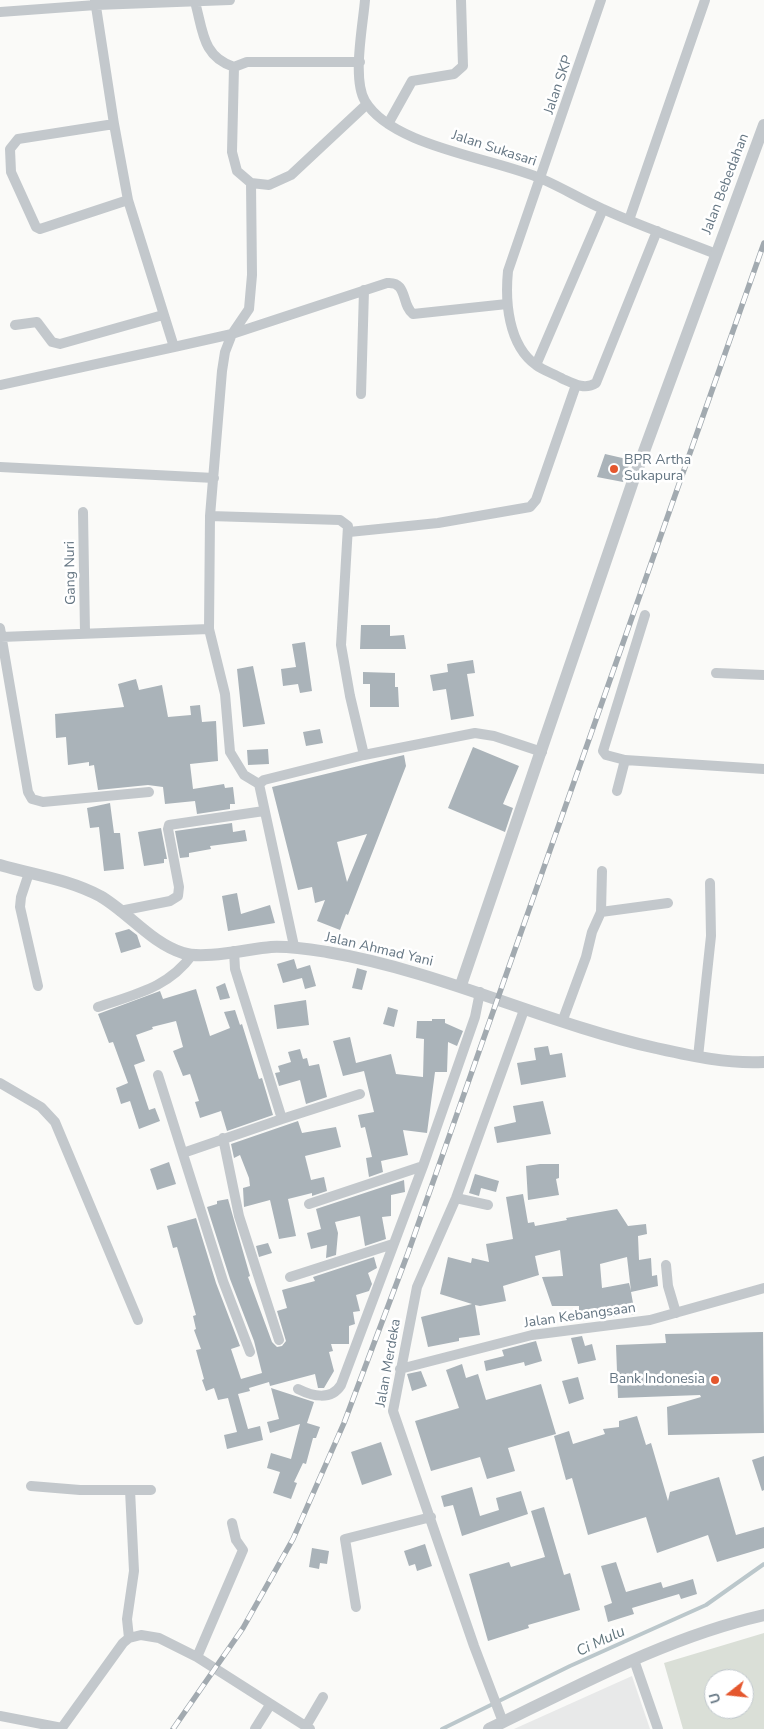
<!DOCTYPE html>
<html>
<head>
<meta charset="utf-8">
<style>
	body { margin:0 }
	#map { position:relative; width:764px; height:1729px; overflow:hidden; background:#fafaf8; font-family:"Nunito Sans",sans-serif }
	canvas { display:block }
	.north { position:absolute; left:704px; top:1669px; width:50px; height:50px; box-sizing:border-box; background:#fff; border:1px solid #c1c8cd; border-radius:50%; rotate:254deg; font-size:14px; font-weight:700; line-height:20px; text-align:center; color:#657683 }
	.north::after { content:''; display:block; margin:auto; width:18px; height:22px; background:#e4572e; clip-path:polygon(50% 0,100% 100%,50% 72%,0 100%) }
</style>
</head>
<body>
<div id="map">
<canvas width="764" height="1729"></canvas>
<div class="north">U</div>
</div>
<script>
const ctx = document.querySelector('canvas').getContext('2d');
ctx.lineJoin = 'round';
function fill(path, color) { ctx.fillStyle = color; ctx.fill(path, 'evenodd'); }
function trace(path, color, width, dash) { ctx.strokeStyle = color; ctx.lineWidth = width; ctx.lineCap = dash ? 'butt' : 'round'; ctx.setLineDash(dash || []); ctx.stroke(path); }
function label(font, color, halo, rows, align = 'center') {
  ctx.font = font + ' "Nunito Sans",sans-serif'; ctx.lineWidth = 5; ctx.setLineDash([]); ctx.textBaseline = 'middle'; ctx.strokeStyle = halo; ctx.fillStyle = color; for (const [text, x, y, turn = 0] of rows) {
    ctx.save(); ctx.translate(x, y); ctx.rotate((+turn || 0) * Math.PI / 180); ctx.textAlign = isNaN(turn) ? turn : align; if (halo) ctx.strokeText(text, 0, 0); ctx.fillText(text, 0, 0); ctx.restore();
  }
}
fill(new Path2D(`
	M632 1676 650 1729H514L603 1689Z`), '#e8e9e9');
fill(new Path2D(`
	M764 1633V1729H683L664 1663ZM714 1679H744V1709H714Z`), '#dadfd7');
trace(new Path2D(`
	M442 1729 570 1666 706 1605 764 1564`), '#bbc7cb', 4);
fill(new Path2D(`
	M605 454 631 460 623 482 597 477Z
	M361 625H390V636L404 635 406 649H360Z
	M305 642 312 691 300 693 298 684 283 686 281 669 296 667 292 644Z
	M473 660 475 673 467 674 474 716 451 720 446 689 433 691 430 675 448 672 447 664Z
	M253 666 265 724 243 727 237 669Z
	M363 672 395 673V687H398L399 707H370V684H363Z
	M136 679 139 690 162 685 168 717 191 715 190 706 200 705 202 722 216 721 218 761 190 764 193 789 224 784 225 788 233 787 235 804H230V809L197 814 195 801 165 804 163 787 148 785 98 790 94 765 89 766V762L68 765 66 737 56 738 55 714 124 707 118 684Z
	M320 729 323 743 306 746 303 732Z
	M473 747 519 766 503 804 513 808 505 832 448 808Z
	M268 749 269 764 248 765 247 750Z
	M404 755 406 766 348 915 346 914 340 930 317 921 325 900 315 903 312 887 298 890 272 787ZM367 834 347 882 337 842Z
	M110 803 114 833H120L124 869 104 871 99 827 90 828 87 808Z
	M232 823 233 832 245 830 247 841 210 846 211 849 189 853V857L180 858 175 831Z
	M161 828 167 859H164V863L144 866 138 832Z
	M237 893 241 914 270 905 275 923 228 931 222 896Z
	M129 929 137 935 141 947 121 953 115 933Z
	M294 959 297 969 310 965 316 986 305 989 302 978 283 983 277 964Z
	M357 968 367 971 362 990 352 988Z
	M225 983 230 998 220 1000 216 987Z
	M196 989 210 1036 230 1028 224 1012 235 1010 240 1025 242 1024 259 1079 262 1078 273 1115 227 1131 221 1111 200 1118 195 1102 199 1101 190 1074 183 1076 173 1051 183 1047 176 1021 152 1027 153 1029 136 1035 145 1061 134 1065 149 1110 155 1108 160 1121 139 1129 130 1101 121 1104 116 1088 128 1083 113 1042 109 1043 98 1014 160 991 163 999Z
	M306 1000 309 1025 277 1029 274 1005Z
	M388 1007 398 1010 394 1027 383 1024Z
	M432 1019H445V1023L463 1031 457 1046 448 1042 447 1072H435L427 1133 403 1130 408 1155 381 1161 383 1172 369 1177 366 1158 372 1157 365 1127 361 1128 358 1115 374 1112 364 1071 343 1076 333 1041 350 1037 356 1063 391 1054 396 1074 423 1077 424 1039 416 1038 417 1021H432Z
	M548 1046 550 1055 562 1053 566 1077 521 1085 517 1063 536 1060 534 1048Z
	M300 1049 303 1059 307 1058 309 1066 319 1064 327 1097 306 1104 300 1080 279 1086 275 1073 280 1072 278 1066 291 1062 288 1052Z
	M543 1101 551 1134 497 1143 494 1127 516 1122 513 1106Z
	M298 1121 302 1133 336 1127 341 1147 305 1156 311 1180 324 1177 327 1191 312 1196V1193L288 1199 296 1236 279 1239 270 1200 244 1207 243 1188 250 1186 249 1178 240 1155 234 1158 231 1144Z
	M169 1162 176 1184 157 1190 150 1169Z
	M540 1164H559V1178L556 1179 559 1195 528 1200 526 1166Z
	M475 1174 499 1181 496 1192 481 1188 479 1196 469 1193Z
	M404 1180 405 1192 391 1195V1216L382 1217 386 1239 365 1246 360 1216 335 1222 338 1233 336 1255 326 1258 327 1245 311 1249 307 1233 321 1229 316 1209Z
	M523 1194 528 1223 534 1222 535 1226 567 1220 566 1218 617 1209 628 1226 646 1224 647 1234 638 1236 639 1260 651 1258 652 1276 657 1275 658 1286 631 1292 635 1314 579 1321V1306H552L542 1277 563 1276 560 1250 535 1256 539 1275 503 1286 506 1301 480 1306 475 1305 480 1335 459 1338V1341L428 1347 421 1317 472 1304 440 1294 448 1257 471 1263 472 1258 489 1262 486 1244 513 1239 506 1197ZM627 1257 631 1291 629 1283 602 1288 600 1264Z
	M228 1199 250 1276 248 1277 272 1342 277 1347 282 1346 286 1341 277 1311 287 1308 282 1290 315 1281 313 1277 374 1257 377 1268 368 1273 372 1284 369 1291 356 1295 360 1311 353 1312 355 1324 349 1326V1344H331L333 1351 329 1352 334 1371 324 1388H318L315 1374 270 1386 269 1382 249 1388 250 1391 238 1394 248 1429 260 1426 263 1440 227 1449 224 1435 237 1432 228 1398 218 1400 214 1388 206 1391 202 1380 204 1379 196 1350 201 1349 194 1330 196 1329 193 1316 196 1315 177 1247 173 1248 167 1226 196 1218 216 1283 240 1346 231 1349 241 1379 262 1373 254 1341 230 1279 207 1207 217 1204V1201Z
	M268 1243 272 1253 259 1257 256 1246Z
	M763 1332 764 1433 668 1435 667 1407 701 1397 700 1395 618 1398 616 1345 666 1343 665 1334Z
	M582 1336 585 1346 592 1344 596 1360 578 1364 571 1338Z
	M536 1341 542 1361 525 1366 524 1362 486 1371 484 1361 504 1356 502 1350Z
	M462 1364 466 1378 478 1374 486 1400 541 1384 556 1434 508 1448 515 1471 487 1479 480 1457 431 1471 415 1421 459 1408 446 1370Z
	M421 1371 427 1386 412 1391 407 1374Z
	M578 1377 584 1399 569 1404 562 1381Z
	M271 1388 314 1402 307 1423 320 1427 316 1438H313L306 1464 303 1463 294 1482 297 1483 291 1499 273 1493 280 1472 267 1468 271 1453 291 1459 300 1424 270 1433 267 1422 279 1419Z
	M637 1416 646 1445 651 1443 668 1501 670 1492 719 1477 736 1535 764 1527V1548L717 1562 708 1535 657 1553 646 1517 588 1535 572 1478 566 1480 554 1436 569 1431 573 1444 605 1434 603 1429 619 1427V1421Z
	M381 1442 392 1475 362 1485 351 1452Z
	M764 1456V1490L762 1491 752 1460Z
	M472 1487 480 1516 499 1510 496 1498 521 1491 528 1514 462 1536 453 1505 444 1507 441 1496Z
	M544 1507 564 1575 570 1573 580 1610 528 1625 529 1628 488 1641 469 1574 509 1562 511 1567 545 1557 531 1511Z
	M425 1544 432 1566 417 1571 415 1564 409 1566 404 1551Z
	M312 1548 329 1551 327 1564 320 1563 319 1569 309 1567Z
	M616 1562 626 1592 661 1582 663 1588 693 1579 697 1594 681 1599 679 1594 632 1608 634 1614 608 1622 604 1606 612 1603 601 1566Z`), '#aab3b9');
trace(new Path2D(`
	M95 0 114 124 128 200 174 347 232 334 387 283C408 281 401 305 413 314L507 304
	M365 0C363 25 352 79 365 101 392 147 495 158 542 179 563 188 582 200 603 209 640 226 678 239 716 254
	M601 0 508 271C505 301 508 345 536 365 544 371 555 374 563 379 574 384 585 390 596 383L657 231
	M195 2C203 30 202 57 234 67L232 152 237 171 251 183
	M0 12 96 5 230 0
	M234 67 247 62H360
	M114 124 18 139 10 149 11 172 36 227 40 229 128 200
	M388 124 412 81 454 74 463 66 461 0
	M629 220 705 0
	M15 325 37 322 52 342 60 344 163 315
	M536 365 603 209
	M0 385 174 347
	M361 394 364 290
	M0 467 214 478
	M83 512 85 633
	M210 516 340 520 348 526 341 645 350 696 364 755
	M349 532 438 523 530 507 536 500 576 385
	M0 628 28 792 32 799 43 802 149 792
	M1 637 209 629
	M716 673 764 675
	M625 760 606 755 603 751 645 615
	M259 784 264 780 364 755 475 733 494 736 542 752
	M617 791 625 760 764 769
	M29 873 21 897 20 907 38 986
	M120 911 170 901 178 896 179 887 168 829 169 825 264 811
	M601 912 668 903
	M294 946 259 784 244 775 230 752 225 694 209 629 210 516 222 371 225 352 232 334 249 309 252 275 251 183 269 185 291 175 367 104
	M98 1007C135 994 168 988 192 955
	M562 1022 586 957 592 932 601 912 602 871
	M698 1057 711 936 710 883
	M158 1075 223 1281 250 1352
	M0 1083 41 1107 55 1122 138 1320
	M282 1119 360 1094
	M223 1138 239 1216 279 1340
	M183 1153 282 1119 235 969 234 951
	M456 1198 488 1205
	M309 1204 423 1166 475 1017 480 992
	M666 1265 668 1286 676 1313
	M290 1277 393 1244
	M400 1369 532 1335 650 1320 764 1288
	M298 1389C312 1396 331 1401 341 1385L423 1166
	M31 1486 80 1490H130L134 1571 127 1619 129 1638
	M130 1490H151
	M356 1607 345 1539 431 1517
	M197 1657 243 1550 236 1540 232 1523
	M634 1660 658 1729
	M0 1716 62 1728
	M503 1722 474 1646 393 1411 417 1287 456 1198 524 1010
	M306 1726 323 1697
	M61 1729 123 1643 129 1638 141 1635 159 1638 197 1657 310 1729
	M255 1729 270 1705`), '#c3c8cc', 10);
trace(new Path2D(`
	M0 865C34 875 68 879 100 896 128 912 151 943 183 953 203 960 248 949 271 947 290 946 308 949 327 952 441 971 544 1023 656 1048 692 1056 727 1064 764 1062
	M461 985 632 484 764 125
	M489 1729C578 1686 667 1637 764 1615`), '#c3c8cc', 12);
const rail = new Path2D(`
	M173 1729 243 1628 293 1539 344 1423 408 1253 764 243`);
trace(rail, '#a2aab0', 5.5);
trace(rail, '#fff', 4, [11]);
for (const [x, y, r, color] of [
	[614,469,5,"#e4572e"],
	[715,1380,5,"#e4572e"]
]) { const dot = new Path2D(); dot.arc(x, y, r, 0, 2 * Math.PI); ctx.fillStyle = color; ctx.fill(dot); trace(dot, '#fff', 2); }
label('14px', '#657683', '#fff', [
	["Jalan SKP",559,85,-71],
	["Jalan Sukasari",494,149,18],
	["Jalan Bebedahan",726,184,-69],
	["Gang Nuri",71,573,-91],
	["Jalan Ahmad Yani",379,950,13],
	["Jalan Kebangsaan",580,1316,-8],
	["Jalan Merdeka",389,1363,-80]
]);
label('14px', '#657683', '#fff', [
	["BPR Artha",624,461],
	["Sukapura",624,477],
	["Bank Indonesia",705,1380,"right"]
], 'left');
label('italic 15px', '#60757c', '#fff', [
	["Ci Mulu",601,1642,-25]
]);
</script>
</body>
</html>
